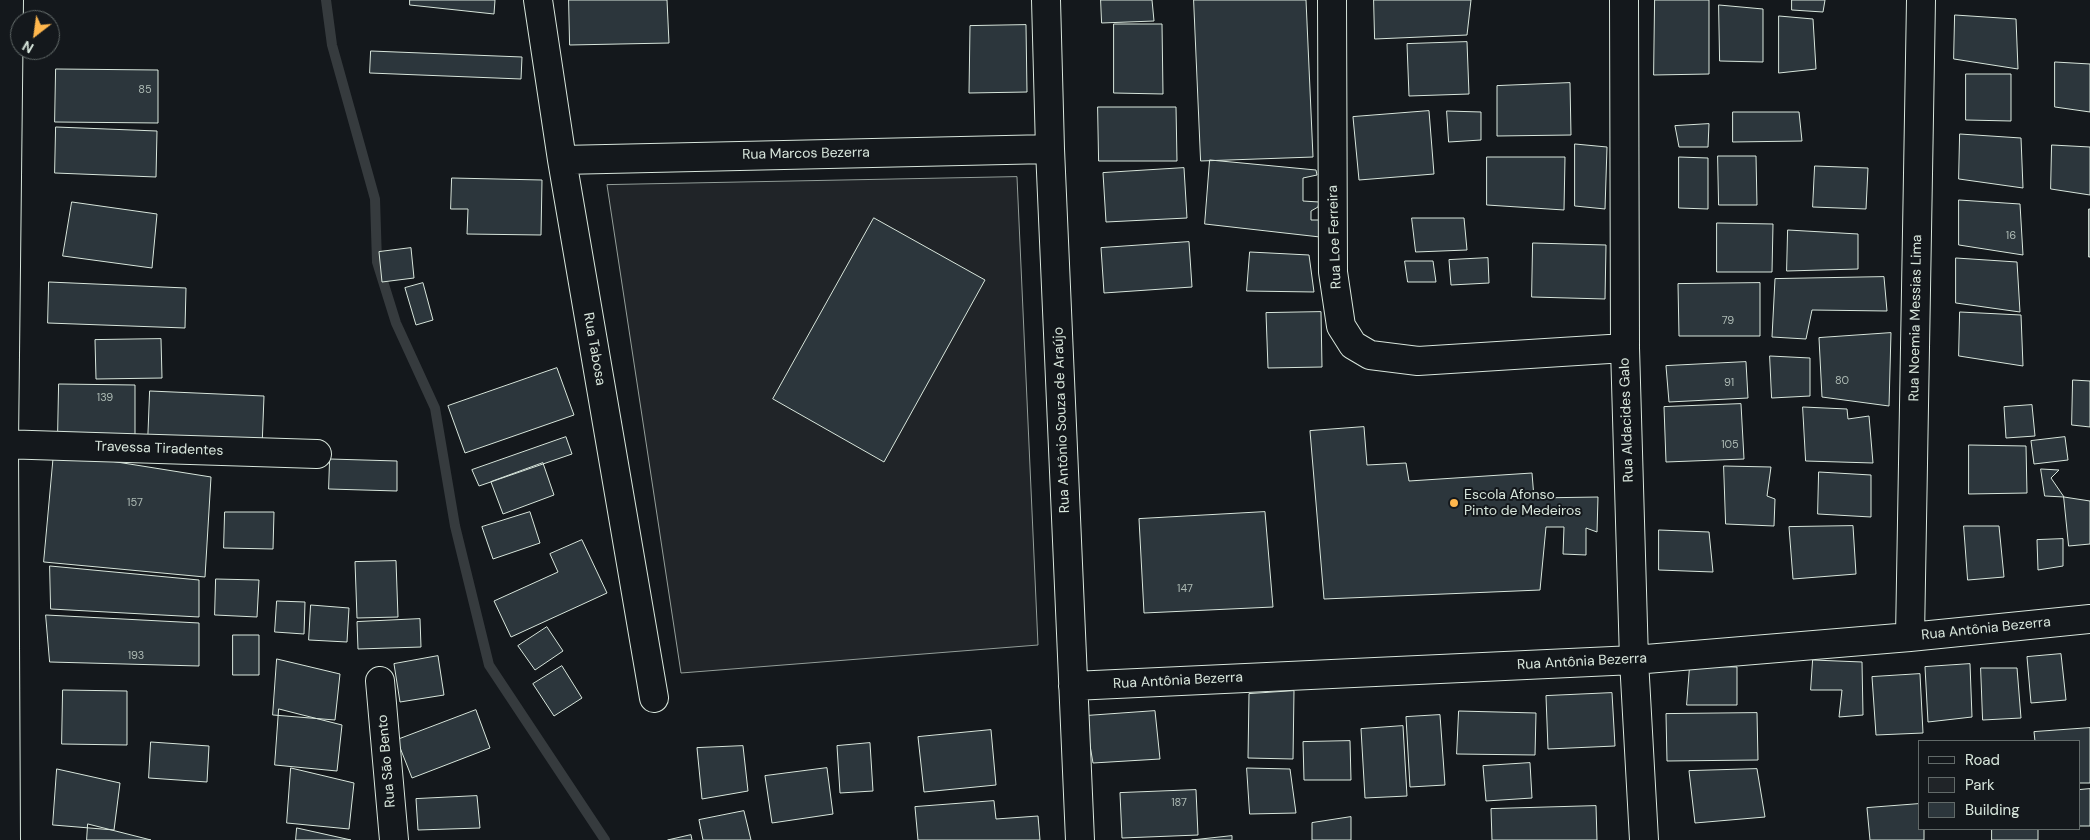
<!DOCTYPE html>
<html>
<head>
<meta charset="utf-8">
<style>
	body { margin:0 }
	#map { position:relative; width:2090px; height:840px; overflow:hidden; background:#14181c; font-family:"DM Sans",sans-serif }
	canvas { display:block }
	.legend { position:absolute; left:1918px; top:740px; width:162px; height:90px; box-sizing:border-box; background:#14181c; border:1px solid #626a69; margin:0; padding:6px 9px; list-style:none; font-size:15px; color:#d8e6dc }
	.legend li { display:flex; align-items:center; gap:10px; height:25px }
	.legend b { width:25px; border:1px solid #626a69 }
	.north { position:absolute; left:10px; top:10px; width:50px; height:50px; box-sizing:border-box; background:#14181c; border:1px solid #626a69; border-radius:50%; rotate:210deg; font-size:14px; font-weight:700; line-height:20px; text-align:center; color:#d8e6dc }
	.north::after { content:''; display:block; margin:auto; width:18px; height:22px; background:#ffb74d; clip-path:polygon(50% 0,100% 100%,50% 72%,0 100%) }
</style>
</head>
<body>
<div id="map">
<canvas width="2090" height="840"></canvas>
<ul class="legend">
<li><b style="height:6px;background:#14181c"></b>Road</li>
<li><b style="height:14px;background:#202428"></b>Park</li>
<li><b style="height:14px;background:#2c363c"></b>Building</li>
</ul>
<div class="north">N</div>
</div>
<script>
const ctx = document.querySelector('canvas').getContext('2d');
ctx.lineJoin = 'round';
function fill(path, color) { ctx.fillStyle = color; ctx.fill(path, 'evenodd'); }
function trace(path, color, width, dash) { ctx.strokeStyle = color; ctx.lineWidth = width; ctx.lineCap = dash ? 'butt' : 'round'; ctx.setLineDash(dash || []); ctx.stroke(path); }
function label(font, color, halo, rows, align = 'center') {
  ctx.font = font + ' "DM Sans",sans-serif'; ctx.lineWidth = 4; ctx.setLineDash([]); ctx.textBaseline = 'middle'; ctx.strokeStyle = halo; ctx.fillStyle = color; for (const [text, x, y, turn = 0] of rows) {
    ctx.save(); ctx.translate(x, y); ctx.rotate((+turn || 0) * Math.PI / 180); ctx.textAlign = isNaN(turn) ? turn : align; if (halo) ctx.strokeText(text, 0, 0); ctx.fillText(text, 0, 0); ctx.restore();
  }
}
const green = new Path2D(`
	M1017 177 1038 645 681 673 607 185Z`);
fill(green, '#202428');
trace(green, '#939e99', 1);
trace(new Path2D(`
	M326 0 332 45 375 199 377 262 396 323 435 408 455 526 489 665 605 840`), '#363b3e', 10);
const building = new Path2D(`
	M410 0H495L494 14 410 5Z
	M569 0H667L669 43 570 45Z
	M1101 0H1152L1154 21 1102 23Z
	M1194 0H1306L1313 157 1201 161Z
	M1374 0H1471L1467 35 1375 39Z
	M1655 0H1709V74L1654 75Z
	M1792 0H1825L1823 12 1792 10Z
	M1719 5 1763 9V62L1720 61Z
	M1955 15 2016 19 2018 69 1954 59Z
	M1779 16 1813 19 1816 69 1779 73Z
	M1114 24H1162L1163 94 1114 93Z
	M1026 25 1027 92 969 93 970 26Z
	M1467 42 1469 94 1409 96 1407 44Z
	M371 51 522 57 521 79 370 73Z
	M2055 62 2090 64V112L2055 107Z
	M56 69 158 70V123L55 122Z
	M1966 74H2011V121L1966 120Z
	M1570 83 1571 135 1497 136V86Z
	M1098 107H1176L1177 161H1099Z
	M1429 111 1434 174 1359 180 1353 117Z
	M1447 111 1481 112V140L1449 142Z
	M1733 112H1799L1802 141 1733 142Z
	M1709 124 1708 147H1679L1675 126Z
	M56 127 157 131 156 177 55 173Z
	M1960 134 2021 138 2023 188 1959 179Z
	M1575 144 1607 147 1605 209 1575 206Z
	M2052 145 2090 147V195L2051 189Z
	M1718 156H1756L1757 205H1719Z
	M1487 157H1565L1564 210 1487 205Z
	M1679 157 1708 158V209L1679 208Z
	M1210 160 1316 170 1317 175 1303 178V201L1319 202 1318 207 1311 211V220H1322L1320 237 1205 224Z
	M1815 166 1868 168 1866 209 1813 207Z
	M1184 168 1187 218 1106 222 1103 173Z
	M452 178 542 180 541 235 467 234 468 209H451Z
	M1959 200 2020 204 2023 255 1959 245Z
	M72 202 157 214 152 268 63 256Z
	M2089 209H2090V257H2089Z
	M874 218 985 280 884 462 773 399Z
	M1412 218H1464L1467 250 1416 252Z
	M1717 223 1773 224 1772 272H1717Z
	M1788 230 1858 234V269L1787 271Z
	M1189 242 1192 287 1104 293 1101 248Z
	M1533 243 1606 245 1605 299 1532 297Z
	M411 248 414 278 382 282 379 252Z
	M1250 252 1309 255 1314 292 1247 291Z
	M1488 258 1489 283 1451 285 1449 260Z
	M1956 258 2017 262 2020 312 1956 303Z
	M1405 261H1433L1436 282H1408Z
	M1884 277 1887 311 1812 310 1806 339 1772 337 1775 279Z
	M49 282 186 288 185 328 48 323Z
	M423 283 433 320 416 325 405 288Z
	M1760 283V336H1679L1678 284Z
	M1321 312 1322 367 1268 368 1266 313Z
	M1960 312 2021 315 2023 366 1959 356Z
	M1891 333 1889 406 1822 397 1819 338Z
	M161 339 162 378 96 379 95 340Z
	M1770 356 1810 358V396L1772 398Z
	M1746 362 1748 398 1669 402 1666 366Z
	M557 368 574 415 465 453 448 406Z
	M2073 380 2090 381V427L2072 425Z
	M59 384 135 385V436L58 435Z
	M150 391 264 396 262 448 148 443Z
	M1741 404 1744 459 1666 462 1664 407Z
	M2032 405 2035 436 2006 438 2004 407Z
	M1803 407 1847 409 1848 419 1869 416 1873 463 1806 461Z
	M1364 427 1367 465 1406 463 1409 481 1532 473 1534 498 1598 497 1597 532 1586 528V555L1563 554 1564 527H1546L1540 590 1324 599 1310 431Z
	M566 437 572 454 479 486 472 470Z
	M2065 437 2068 460 2034 464 2031 441Z
	M1969 445 2026 446 2027 493 1969 494Z
	M54 452 211 477 205 577 44 562Z
	M330 459 397 461V491L329 489Z
	M543 463 554 495 503 514 491 482Z
	M1724 466 1771 467 1767 496 1775 499 1774 526 1726 524Z
	M2041 469 2059 470 2051 478 2064 497 2045 496Z
	M1819 472 1871 475V517L1818 514Z
	M2064 497 2090 501V544L2069 546Z
	M225 512H274L273 549 224 548Z
	M530 512 540 543 493 559 482 527Z
	M1265 512 1273 607 1144 613 1139 519Z
	M1853 526 1856 574 1793 579 1789 527Z
	M1964 526H1999L2004 577 1968 580Z
	M1659 530 1709 532 1713 572 1659 570Z
	M2063 539V566L2038 570 2037 540Z
	M582 540 607 593 511 637 494 601 558 572 550 554Z
	M396 561 398 617 357 618 355 562Z
	M50 566 199 580V617L51 609Z
	M216 579 259 580 257 617 215 615Z
	M277 601 305 602 304 634 275 632Z
	M311 605 349 608 347 642 309 640Z
	M46 615 199 623V666L50 662Z
	M420 619 421 647 358 649 357 622Z
	M547 627 563 651 535 670 518 646Z
	M233 635H259V675H233Z
	M2061 654 2066 700 2031 703 2027 657Z
	M438 656 444 695 400 702 394 664Z
	M277 659 340 674 335 720 273 715Z
	M1813 660 1862 662 1863 715 1839 717 1842 690H1811Z
	M1970 664 1972 717 1928 722 1925 667Z
	M562 666 582 698 554 716 533 684Z
	M1690 666 1737 667V705H1687Z
	M1981 668H2017L2021 718 1983 720Z
	M1920 674 1923 733 1876 735 1872 677Z
	M63 690 127 691V745L62 744Z
	M1294 691 1293 759 1248 758 1249 694Z
	M1612 693 1615 746 1548 749 1546 696Z
	M279 709 342 725 337 771 275 765Z
	M476 710 490 748 412 778 397 740Z
	M1155 711 1160 759 1093 763 1085 716Z
	M1459 711 1536 713 1535 755 1457 754Z
	M1757 713 1758 760 1667 761 1666 714Z
	M1440 715 1445 785 1410 787 1406 717Z
	M1403 726 1407 796 1365 798 1361 729Z
	M2090 728V783H2079V741H2035L2034 732Z
	M991 730 996 785 924 792 918 737Z
	M1350 741 1351 780H1304L1303 742Z
	M151 742 209 746 207 782 149 778Z
	M870 743 873 791 840 793 837 746Z
	M743 746 748 791 702 799 697 748Z
	M1530 763 1532 798 1486 801 1483 766Z
	M291 768 354 783 349 829 287 823Z
	M827 768 833 814 772 823 765 776Z
	M1247 768 1290 769 1296 813 1250 814Z
	M57 769 120 783 114 830 53 825Z
	M1757 769 1765 817 1695 823 1689 771Z
	M2090 789V826H2079V790Z
	M1196 790 1198 835 1122 838 1120 793Z
	M477 796 480 828 418 830 416 799Z
	M994 801 996 819 1038 816 1040 840H918L915 807Z
	M1919 804V829H1924V840H1870L1867 808Z
	M1596 806 1597 840H1492L1491 809Z
	M744 811 751 840H703L699 820Z
	M1351 817V840H1312V823Z
	M88 824 151 840H87Z
	M297 828 351 840H296Z
	M1992 829H2038V840H1992Z
	M691 835 692 840H668Z
	M1232 836V840H1192Z`);
fill(building, '#2c363c');
trace(building, '#d8e6dc', 1);
const minor = new Path2D(`
	M538 0 562 160 654 698
	M1046 0 1050 149 1080 840
	M1332 0 1333 272 1341 326 1353 345 1370 355 1418 361 1625 348
	M1624 0 1625 348 1634 660 1644 840
	M562 160 1050 149
	M0 444 317 454
	M1910 637 1921 0
	M380 681 394 840
	M1073 686 1634 660 1910 637 2090 619
	M6 840 4 444 9 0`);
trace(minor, '#d8e6dc', 30);
trace(minor, '#14181c', 28);
for (const [x, y, r, color] of [
	[1454,503,5,"#ffb74d"]
]) { const dot = new Path2D(); dot.arc(x, y, r, 0, 2 * Math.PI); ctx.fillStyle = color; ctx.fill(dot); trace(dot, '#14181c', 2); }
label('11px', '#adbab4', null, [
	["85",145,90],
	["16",2011,236],
	["79",1728,321],
	["80",1842,381],
	["91",1729,383],
	["139",105,398],
	["105",1730,445],
	["157",135,503],
	["147",1185,589],
	["193",136,656],
	["187",1179,803]
]);
label('14px', '#d8e6dc', '#14181c', [
	["Rua Marcos Bezerra",806,154,-1],
	["Rua Loe Ferreira",1335,237,-92],
	["Rua Noemia Messias Lima",1916,318,-89],
	["Rua Tabosa",594,349,80],
	["Rua Antônio Souza de Araújo",1062,420,-92],
	["Rua Aldacides Galo",1627,420,-92],
	["Travessa Tiradentes",159,449,2],
	["Rua Antônia Bezerra",1986,629,-6],
	["Rua Antônia Bezerra",1582,662,-3],
	["Rua Antônia Bezerra",1178,681,-3],
	["Rua São Bento",387,761,-95]
]);
label('14px', '#d8e6dc', '#14181c', [
	["Escola Afonso",1464,495],
	["Pinto de Medeiros",1464,511]
], 'left');
</script>
</body>
</html>
